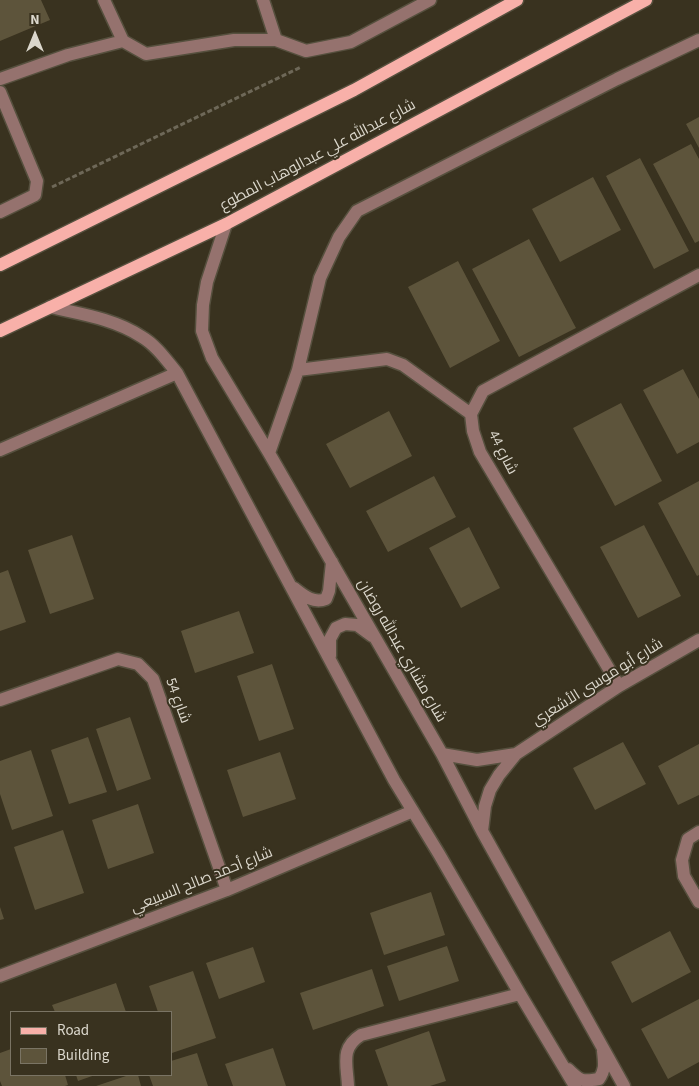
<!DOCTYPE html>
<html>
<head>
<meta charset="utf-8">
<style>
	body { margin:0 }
	#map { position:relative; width:699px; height:1086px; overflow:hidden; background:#39321f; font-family:"Source Sans 3",sans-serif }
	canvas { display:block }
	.legend { position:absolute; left:10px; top:1011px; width:162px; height:65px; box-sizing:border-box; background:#39321f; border:1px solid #7a7464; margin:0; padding:6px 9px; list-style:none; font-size:15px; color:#dbd7cc }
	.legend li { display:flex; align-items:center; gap:10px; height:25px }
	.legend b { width:25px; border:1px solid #7a7464 }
	.north { position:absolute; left:10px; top:10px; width:50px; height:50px; -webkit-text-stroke:4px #39321f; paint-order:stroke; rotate:0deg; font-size:14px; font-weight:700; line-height:20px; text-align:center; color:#dbd7cc }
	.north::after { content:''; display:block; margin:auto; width:18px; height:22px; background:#dbd7cc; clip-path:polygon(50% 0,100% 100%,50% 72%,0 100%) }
</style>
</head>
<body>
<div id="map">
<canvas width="699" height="1086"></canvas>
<ul class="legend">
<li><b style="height:6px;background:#f8b0a9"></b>Road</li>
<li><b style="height:14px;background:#5d543b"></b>Building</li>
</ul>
<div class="north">N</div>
</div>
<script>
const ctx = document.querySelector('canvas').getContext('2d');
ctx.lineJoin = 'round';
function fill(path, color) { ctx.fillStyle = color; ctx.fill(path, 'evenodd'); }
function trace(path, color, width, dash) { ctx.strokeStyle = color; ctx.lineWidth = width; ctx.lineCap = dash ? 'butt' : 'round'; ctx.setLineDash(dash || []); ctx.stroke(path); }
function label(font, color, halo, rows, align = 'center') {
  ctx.font = font + ' "Source Sans 3",Cairo,sans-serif'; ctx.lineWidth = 4; ctx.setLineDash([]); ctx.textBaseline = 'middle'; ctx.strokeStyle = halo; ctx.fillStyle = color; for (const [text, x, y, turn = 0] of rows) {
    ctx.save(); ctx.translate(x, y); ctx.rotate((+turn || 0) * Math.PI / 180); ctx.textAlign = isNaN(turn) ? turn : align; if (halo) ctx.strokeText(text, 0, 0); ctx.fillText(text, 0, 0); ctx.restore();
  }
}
fill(new Path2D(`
	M0 0H41L50 20 0 41Z
	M699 117V148L686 124Z
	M691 144 699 159V241L695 243 653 164Z
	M640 158 689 251 654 269 606 176Z
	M593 177 621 230 560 262 532 209Z
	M529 239 576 328 519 357 472 269Z
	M458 261 500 341 450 368 408 287Z
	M683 369 699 399V442L677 454 643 390Z
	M621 403 662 481 615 506 573 428Z
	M389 411 412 456 350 488 326 444Z
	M434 476 456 517 388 552 366 511Z
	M699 481V575L697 576 658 503Z
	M644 525 681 596 638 618 600 547Z
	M469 527 500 588 461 608 429 548Z
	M72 535 94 599 50 614 28 550Z
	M8 570 26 622 0 631V573Z
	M239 611 254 653 195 673 181 631Z
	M272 664 294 729 259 741 237 676Z
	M130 717 151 779 117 791 96 729Z
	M88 737 107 792 69 804 51 750Z
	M623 742 646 784 595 810 573 768Z
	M699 744V795L678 805 658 766Z
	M31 750 53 816 12 830 0 794V761Z
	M280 752 296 799 243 817 227 770Z
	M138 804 154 853 108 869 92 820Z
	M63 830 84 893 35 910 14 847Z
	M431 892 445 935 384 955 370 913Z
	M0 907 4 919 0 920Z
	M670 931 691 972 632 1003 611 962Z
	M447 946 459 981 399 1001 387 966Z
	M253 947 265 982 219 999 206 963Z
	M372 969 384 1006 313 1030 300 993Z
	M193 971 216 1038 172 1053 171 1050V1012H158L149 986Z
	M116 983 126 1012H55L52 1005Z
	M699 999V1062L668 1079 641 1029Z
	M429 1031 446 1081 430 1086H388L375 1050Z
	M273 1048 286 1086H233L225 1064Z
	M11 1049V1075H65L68 1085 65 1086H2L0 1081V1053Z
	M197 1053 208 1086H153L149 1075H171V1061Z
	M76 1075H95L78 1081Z
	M129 1075H138L141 1086H96Z`), '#5d543b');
const minor = new Path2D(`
	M104 0 123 41 146 54 234 40H276L306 51 351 42 430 0
	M263 0 276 40
	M0 79 68 55 123 41
	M0 92 37 181 35 195 0 212
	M226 224 207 282 203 305 202 331 212 358 269 453 442 754 482 831 624 1086
	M50 307C81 314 115 319 142 337 156 345 167 361 177 373L394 780 439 854 520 994 575 1086
	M298 370 387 359 403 365 471 414
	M0 450 177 373
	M269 453 298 370 320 278 339 237 357 211 617 79 699 40
	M294 588C303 595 313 604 326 599L329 591 332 562
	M330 656V639L336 628 345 624 357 625 372 636
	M619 686 480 452 473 431 471 414 483 391 699 275
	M0 700 118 659 138 664 153 679 227 890
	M442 754 477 760 516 754
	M482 831 485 806 490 790 499 775 516 754 619 686 699 640
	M699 832 688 839 682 860 684 876 699 902
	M0 976 227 890 413 811
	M568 1069C580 1081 582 1082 599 1079 606 1069 604 1062 603 1051
	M348 1086C347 1064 340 1048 361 1035L520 994`);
const major = new Path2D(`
	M0 265 354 90 517 0
	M0 331 226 224 646 0`);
trace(minor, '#56503e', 15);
trace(major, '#56503e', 15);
trace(new Path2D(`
	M52 187 301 67`), '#6e6858', 3, [5, 2.5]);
trace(minor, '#95726e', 12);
trace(major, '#f8b0a9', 12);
label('15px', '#dbd7cc', '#39321f', [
	["شارع عبدالله علي عبدالوهاب المطوع",318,156,-28],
	["شارع 44",502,453,63],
	["شارع مشاري عبدالله روضان",401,651,60],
	["شارع أبو موسى الأشعري",598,683,-32],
	["شارع 54",177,701,70],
	["شارع أحمد صالح السبيعي",202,881,-22]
]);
</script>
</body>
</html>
